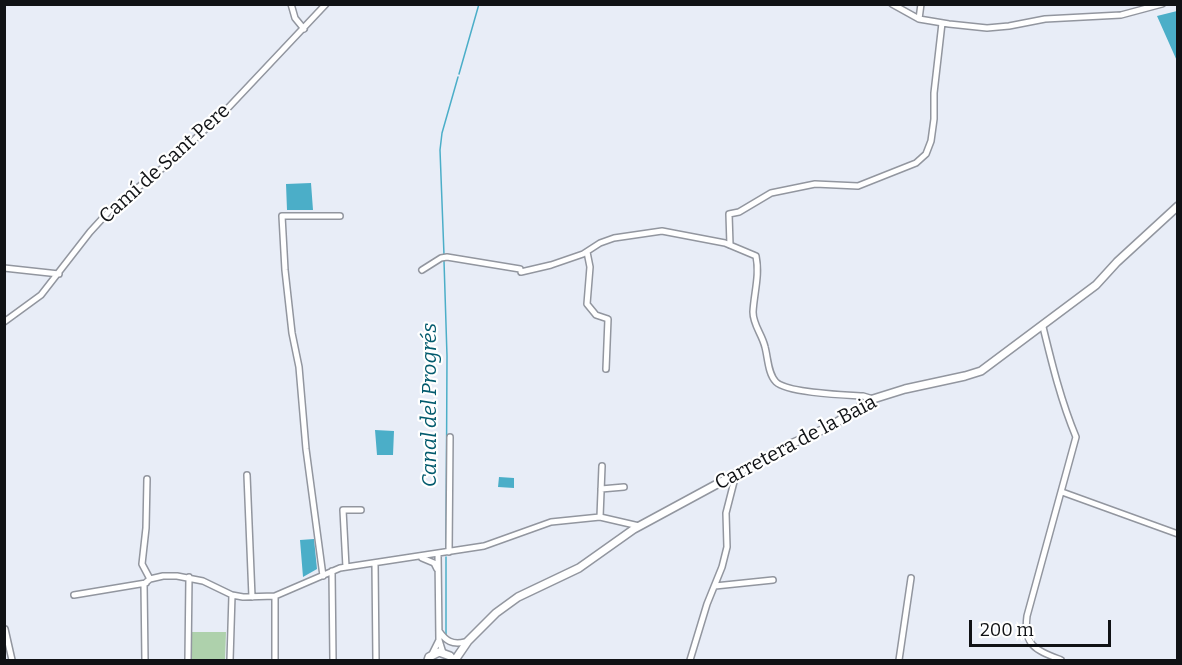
<!DOCTYPE html>
<html>
<head>
<meta charset="utf-8">
<style>
	body { margin:0 }
	#map { position:relative; width:1182px; height:665px; overflow:hidden; background:#e8edf7; font-family:Bitter,serif }
	canvas { display:block }
	.frame { position:absolute; inset:0; border:6px solid #101215; pointer-events:none }
	.scale { position:absolute; left:969px; top:620px; width:142px; height:27px; box-sizing:border-box; border:3px solid #101215; border-top:0; padding-left:8px; font-size:18px; line-height:21px; white-space:nowrap; color:#101215; -webkit-text-stroke:4px #fff; paint-order:stroke }
</style>
</head>
<body>
<div id="map">
<canvas width="1182" height="665"></canvas>
<div class="frame"></div>
<div class="scale">200 m</div>
</div>
<script>
const ctx = document.querySelector('canvas').getContext('2d');
ctx.lineJoin = 'round';
function fill(path, color) { ctx.fillStyle = color; ctx.fill(path, 'evenodd'); }
function trace(path, color, width, dash) { ctx.strokeStyle = color; ctx.lineWidth = width; ctx.lineCap = dash ? 'butt' : 'round'; ctx.setLineDash(dash || []); ctx.stroke(path); }
function label(font, color, halo, rows, align = 'center') {
  ctx.font = font + ' Bitter,serif'; ctx.lineWidth = 4.5; ctx.setLineDash([]); ctx.textBaseline = 'middle'; ctx.strokeStyle = halo; ctx.fillStyle = color; for (const [text, x, y, turn = 0] of rows) {
    ctx.save(); ctx.translate(x, y); ctx.rotate((+turn || 0) * Math.PI / 180); ctx.textAlign = isNaN(turn) ? turn : align; if (halo) ctx.strokeText(text, 0, 0); ctx.fillText(text, 0, 0); ctx.restore();
  }
}
fill(new Path2D(`
	M192 632H226L225 660H192Z`), '#aed1ac');
fill(new Path2D(`
	M1177 11H1178L1177 61 1157 16Z
	M311 183 313 210H287L286 184Z
	M375 430 394 431 393 455H377Z
	M499 477 514 478V488L498 487Z
	M314 539 317 569 303 577 300 540Z`), '#4baec8');
trace(new Path2D(`
	M459 74 479 4
	M444 255 440 150 442 133 458 77
	M444 261 447 356 446 550
	M446 636V557`), '#4baec8', 1.5);
const minor = new Path2D(`
	M291 4 295 18 304 29
	M892 4 919 19 949 24 987 28 1009 26 1045 19 1121 15 1162 4
	M919 19 921 4
	M730 245 729 214 739 212 771 193 815 184 858 186 916 163 926 154 931 141 934 119V93L942 23
	M587 252 590 267 587 304 596 315 608 319 606 369
	M4 268 59 274
	M422 270 441 258 447 257 520 269
	M521 272 551 265 583 254 600 243 614 238 662 231 725 243 756 256C760 275 754 293 753 312 753 325 762 334 765 347 768 358 768 374 776 382 787 393 846 395 863 396L873 399
	M4 322 41 295 90 232 112 208 169 163 227 109 326 4
	M1043 327C1052 364 1061 401 1076 437L1027 616C1023 646 1036 650 1061 660
	M247 475 252 597
	M147 479 146 528 142 564 150 579
	M601 489 624 487
	M1062 492 1178 534
	M600 517 602 466
	M449 552 450 437
	M438 554 439 640 443 653
	M422 558 434 563 437 569
	M375 563 376 660
	M346 567 343 510H361
	M332 571 333 660
	M323 576 306 449 299 367 292 333 285 270 282 216H340
	M715 586 773 580
	M74 595 146 583
	M275 596V660
	M5 629 12 660
	M439 631C446 641 452 645 465 642
	M431 656 439 640
	M145 660 144 584 150 579 163 576H177L203 581 232 595 243 597 275 596 340 568 484 546 551 522 600 517 639 526
	M188 660 189 577
	M230 660 232 595
	M690 660 707 604 722 567 727 547 726 513 736 474
	M899 660 911 578`);
const secondary = new Path2D(`
	M428 660 429 657 439 652 450 656 453 660
	M455 660 468 641 496 613 518 597 579 568 634 529 791 444 831 426 873 399 905 389 965 376 981 371 1096 285 1117 262 1178 206`);
trace(minor, '#92969f', 8);
trace(secondary, '#92969f', 10);
trace(minor, '#fff', 5);
trace(secondary, '#fff', 7);
label('20px', '#101215', '#fff', [
	["Camí de Sant Pere",165,164,-42],
	["Carretera de la Baia",796,443,-28]
]);
label('italic 21px', '#025a6d', '#fff', [
	["Canal del Progrés",430,405,-90]
]);
</script>
</body>
</html>
